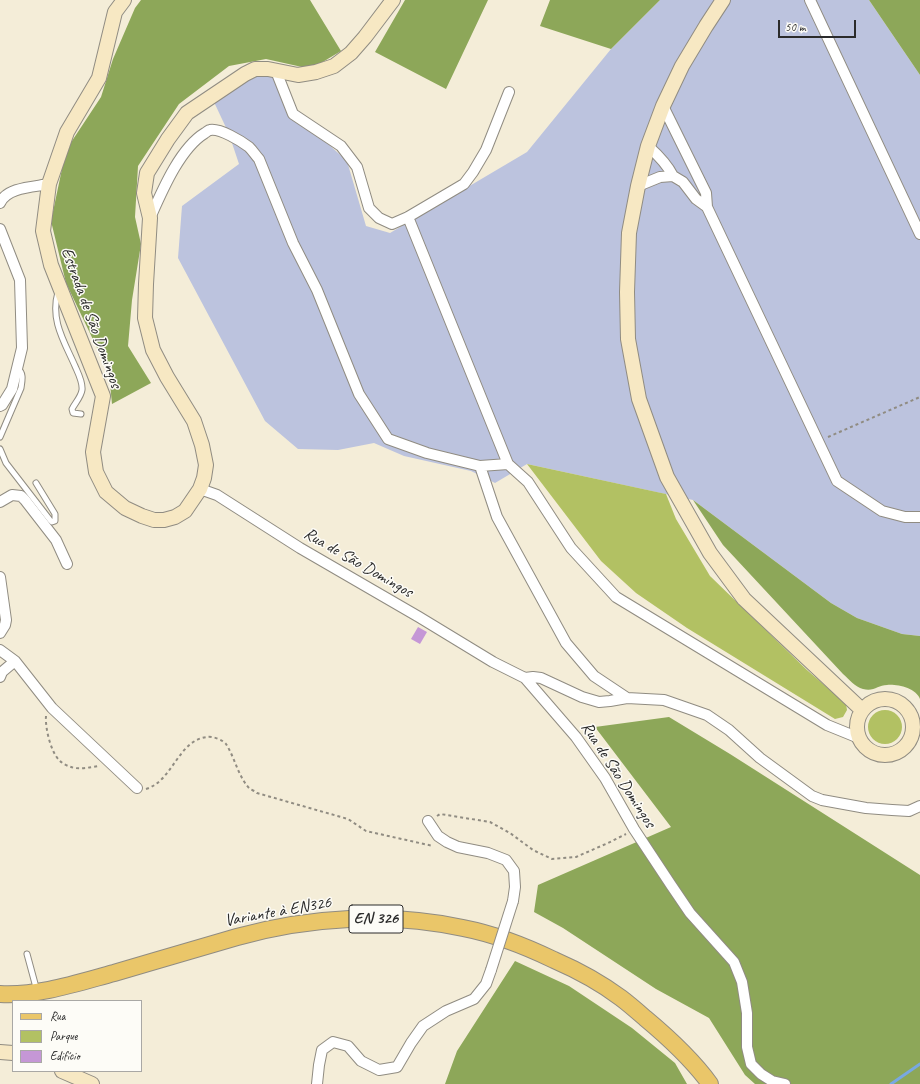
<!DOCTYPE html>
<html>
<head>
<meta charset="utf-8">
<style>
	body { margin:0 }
	#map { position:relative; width:920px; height:1084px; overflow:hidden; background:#f4edd8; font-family:Caveat,sans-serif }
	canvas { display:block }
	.legend { position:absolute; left:12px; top:1000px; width:130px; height:72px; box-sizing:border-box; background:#fdfcf7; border:1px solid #a9a8a5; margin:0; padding:5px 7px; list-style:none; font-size:12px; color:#2b2b2b }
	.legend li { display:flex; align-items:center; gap:8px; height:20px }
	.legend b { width:20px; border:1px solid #a9a8a5 }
	.scale { position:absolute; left:778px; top:20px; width:78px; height:18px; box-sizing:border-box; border:2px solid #2b2b2b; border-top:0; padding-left:5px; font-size:12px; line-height:14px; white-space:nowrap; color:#2b2b2b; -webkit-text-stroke:3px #fdfcf7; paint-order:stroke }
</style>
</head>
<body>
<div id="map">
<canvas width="920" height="1084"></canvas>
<ul class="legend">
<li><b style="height:5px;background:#eac669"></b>Rua</li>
<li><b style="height:11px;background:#b2c163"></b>Parque</li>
<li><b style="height:11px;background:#c597d6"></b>Edifício</li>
</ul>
<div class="scale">50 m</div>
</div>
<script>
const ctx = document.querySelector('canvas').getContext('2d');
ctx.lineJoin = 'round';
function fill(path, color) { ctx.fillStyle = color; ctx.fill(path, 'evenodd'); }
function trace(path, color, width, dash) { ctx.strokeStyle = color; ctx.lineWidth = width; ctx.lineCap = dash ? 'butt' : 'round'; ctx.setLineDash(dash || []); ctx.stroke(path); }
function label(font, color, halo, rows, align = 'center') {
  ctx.font = font + ' Caveat,sans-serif'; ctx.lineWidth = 3; ctx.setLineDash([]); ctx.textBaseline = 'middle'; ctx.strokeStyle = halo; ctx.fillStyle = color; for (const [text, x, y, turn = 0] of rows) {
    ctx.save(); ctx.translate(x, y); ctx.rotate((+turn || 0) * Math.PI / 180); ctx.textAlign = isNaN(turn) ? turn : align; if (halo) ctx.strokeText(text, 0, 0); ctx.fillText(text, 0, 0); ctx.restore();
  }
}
fill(new Path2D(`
	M660 0H869L920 75V636L902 634 857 618 831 603 693 500 527 464 495 483 471 471 404 456 374 443 338 450 298 449 265 421 178 258 182 206 239 164 229 134 214 102 244 81 262 75 275 76 290 118 327 143 347 161 366 226 390 233 527 152 611 49Z`), '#bcc3de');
fill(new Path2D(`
	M527 464 666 494 676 519 710 576 807 670 846 704 847 710 843 717 835 719 687 628 636 593 601 561Z
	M868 727a17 17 0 1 1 34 0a17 17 0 1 1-34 0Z`), '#b2c163');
fill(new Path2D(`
	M141 0H310L341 51 311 69 266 59 229 66 179 104 138 166 135 217 141 244 132 300 128 346 151 383 112 404 109 373 66 283 51 221 66 150 101 97 113 59 135 8Z
	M405 0H488L446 89 375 52Z
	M550 0H660L611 49 540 26Z
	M869 0H920V75Z
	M693 500 831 603 857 618 902 634 920 636V699C916 688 897 684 887 685 878 685 874 692 863 689 855 687 849 679 843 674L723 545Z
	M669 717 730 754 920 875V1084H755L745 1075 709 1018 656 989 563 928 534 912 538 885 671 827 595 727Z
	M515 961 569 986 632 1028 675 1063 687 1084H445L457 1051Z`), '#8da759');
trace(new Path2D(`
	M891 1084 920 1064`), '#78a8e2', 3);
fill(new Path2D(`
	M418 627 427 632 420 644 411 639Z`), '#c597d6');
const lane = new Path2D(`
	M58 292C50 320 64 341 75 366 78 373 83 382 82 390 81 397 75 403 72 409L73 413 81 414
	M0 437 21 388C22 381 24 373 18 369
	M0 449 6 463 50 520 52 522 55 521V514L36 483
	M27 954 37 991`);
const street = new Path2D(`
	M810 0 920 234
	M276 71 293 114 341 146 357 167 369 208 379 218 392 224 408 217 464 184 473 172 486 150 509 92
	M663 106 706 193 707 207 837 481 882 511 905 517H920
	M648 146C658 155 667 164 673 176
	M638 186 660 177 673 176 683 182 696 199 707 207
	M0 203C7 187 34 187 49 184
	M408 217 508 464
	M150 218C162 191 180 148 205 133 207 132 208 130 210 130 220 128 241 141 249 147 253 151 256 156 259 159L293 243 317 290 359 394 388 439 427 453 480 466 508 464 528 482 571 548 616 597 827 725 859 738
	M0 229 20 280 22 348 12 389 2 405 0 406
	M480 466 497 517 566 643 594 676 627 698
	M200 489 217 495 300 548 419 617 493 662 525 678 576 737 605 778 634 829 671 885 690 913 734 962 742 982 747 1013V1047L751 1064 761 1074 772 1081 785 1084
	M0 502 12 495 21 496 25 500 56 540 67 564
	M0 577 6 620 5 625 0 633
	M0 650 15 661 52 708 137 788
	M0 677 2 672 15 661
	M525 678 533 677 541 678 582 697 599 702 610 701 627 698 664 700 707 715 729 730 760 758 812 796 822 800 866 808 892 810 909 811 920 806
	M428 821 438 836 447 842 458 847 488 853 506 860 514 871 515 887 513 901
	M317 1084 319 1065 322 1050 333 1042 348 1046 361 1061 379 1070 397 1067 411 1043 423 1026 446 1011 474 999 486 984 491 970`);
const secondary = new Path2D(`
	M124 0 115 12 99 78 67 132 49 184 43 231 51 265 103 396 93 452 96 472 106 492 125 508 142 516 154 520H164L175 517 185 511 200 489 204 478 206 465 202 445 194 421 167 377 153 350 145 318 146 284 150 218 144 193 147 173 168 139 187 113 245 74 255 69H268L298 75 316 72 334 66 351 53 365 37 393 0
	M723 0 706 26 682 66 663 106 648 146 638 186 629 233 627 292 628 339 639 399 667 477 710 553 744 599 862 710
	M857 727a28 28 0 1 1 56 0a28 28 0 1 1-56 0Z
	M0 1052 13 1053
	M62 1071 92 1084`);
const primary = new Path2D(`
	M0 994C39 996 77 983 114 973 155 961 195 949 237 937 309 917 389 912 463 928 494 934 525 946 554 960 577 970 601 983 621 998 629 1004 637 1011 645 1018 669 1038 692 1059 710 1084`);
trace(lane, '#908c82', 7);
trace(street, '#908c82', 12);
trace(secondary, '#908c82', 16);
trace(primary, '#908c82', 18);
trace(new Path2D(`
	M828 437 920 397
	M46 716C45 728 51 753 60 761 62 763 67 766 71 767 79 770 91 767 99 766
	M146 789C173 781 178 740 207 737 213 736 223 740 226 744 235 758 238 776 249 788 251 790 255 791 257 793L348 819 366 831 433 846
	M437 816 440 814 490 822 510 833 533 850 552 859 576 857 608 843 626 834`), '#908c82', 2, [3, 3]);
trace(lane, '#fff', 5);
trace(street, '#fff', 10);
trace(secondary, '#f7e8c3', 14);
trace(primary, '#eac669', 16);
const streetBridge = new Path2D(`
	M491 970 513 901`);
trace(streetBridge, '#908c82', 12, []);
trace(streetBridge, '#fff', 10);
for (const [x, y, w] of [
	[376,919,54]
]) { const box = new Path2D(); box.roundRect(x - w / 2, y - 14, w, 28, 3); ctx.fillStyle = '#fdfcf7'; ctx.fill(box); trace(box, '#2b2b2b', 1); }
label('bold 16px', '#2b2b2b', null, [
	["EN 326",376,919]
]);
label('17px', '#2b2b2b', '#fdfcf7', [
	["Estrada de São Domingos",91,318,70],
	["Rua de São Domingos",358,563,30],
	["Rua de São Domingos",618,775,57],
	["Variante à EN326",278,912,-10]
]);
</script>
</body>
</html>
